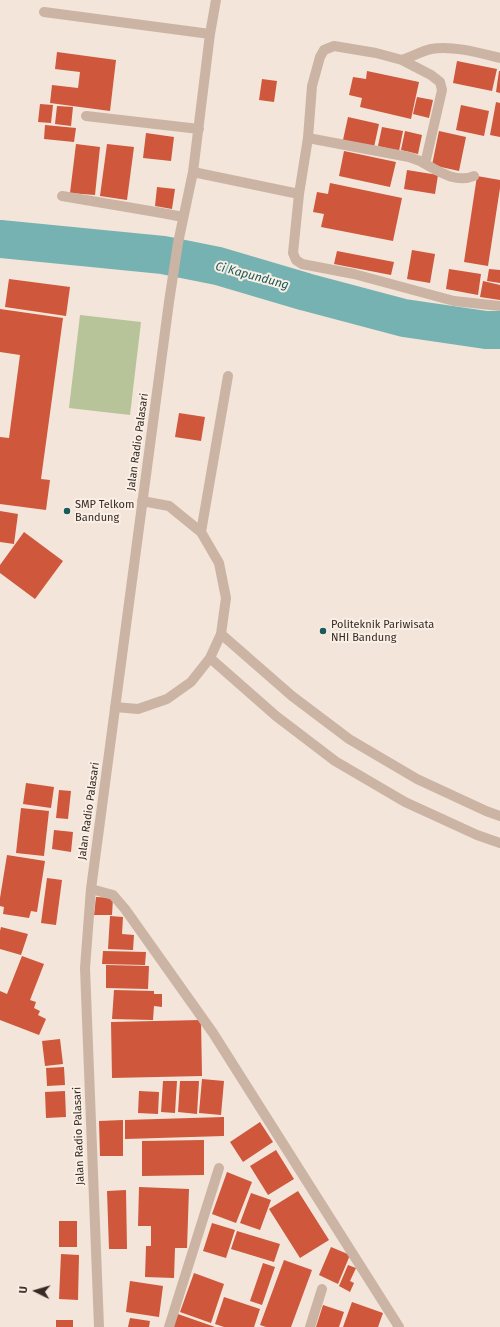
<!DOCTYPE html>
<html>
<head>
<meta charset="utf-8">
<style>
	body { margin:0 }
	#map { position:relative; width:500px; height:1327px; overflow:hidden; background:#f3e5d9; font-family:"Fira Sans",sans-serif }
	canvas { display:block }
	.north { position:absolute; left:16px; top:1271px; width:40px; height:40px; -webkit-text-stroke:3px #faefe5; paint-order:stroke; rotate:275deg; font-size:11px; font-weight:700; line-height:16px; text-align:center; color:#372a26 }
	.north::after { content:''; display:block; margin:auto; width:14px; height:18px; background:#372a26; clip-path:polygon(50% 0,100% 100%,50% 72%,0 100%) }
</style>
</head>
<body>
<div id="map">
<canvas width="500" height="1327"></canvas>
<div class="north">U</div>
</div>
<script>
const ctx = document.querySelector('canvas').getContext('2d');
ctx.lineJoin = 'round';
function fill(path, color) { ctx.fillStyle = color; ctx.fill(path, 'evenodd'); }
function trace(path, color, width, dash) { ctx.strokeStyle = color; ctx.lineWidth = width; ctx.lineCap = dash ? 'butt' : 'round'; ctx.setLineDash(dash || []); ctx.stroke(path); }
function label(font, color, halo, rows, align = 'center') {
  ctx.font = font + ' "Fira Sans",sans-serif'; ctx.lineWidth = 4; ctx.setLineDash([]); ctx.textBaseline = 'middle'; ctx.strokeStyle = halo; ctx.fillStyle = color; for (const [text, x, y, turn = 0] of rows) {
    ctx.save(); ctx.translate(x, y); ctx.rotate((+turn || 0) * Math.PI / 180); ctx.textAlign = isNaN(turn) ? turn : align; if (halo) ctx.strokeText(text, 0, 0); ctx.fillText(text, 0, 0); ctx.restore();
  }
}
fill(new Path2D(`
	M80 315 141 322 130 415 69 408Z`), '#b7c398');
trace(new Path2D(`
	M0 239 163 255 218 266 306 292 404 318 486 330H500`), '#76b2b1', 38);
fill(new Path2D(`
	M57 52 116 60 110 111 50 103 52 85 78 88 80 72 55 69Z
	M457 61 497 69 492 91 453 83Z
	M367 71 419 82 411 119 360 107 362 98 349 95 353 77 366 79Z
	M499 71H500V93L496 92Z
	M262 79 277 81 274 102 259 100Z
	M417 97 433 100 429 118 413 114Z
	M496 102 500 103V137L490 135Z
	M40 104 53 105 51 123 38 122Z
	M461 105 489 111 484 136 456 130Z
	M57 106 73 107 71 126 55 124Z
	M348 117 379 124 374 147 343 140Z
	M45 125 76 128 74 142 44 139Z
	M382 127 403 131 399 151 378 146Z
	M405 131 422 135 418 154 401 150Z
	M439 131 466 137 459 171 432 165Z
	M146 133 174 137 171 161 143 158Z
	M76 144 100 147 95 195 70 193Z
	M107 144 134 147 127 200 100 196Z
	M344 151 396 162 390 187 339 176Z
	M407 170 438 175 435 194 404 189Z
	M477 176 500 180V188L488 266 464 262Z
	M330 183 402 198 393 241 321 227 324 214 313 212 317 192 328 194Z
	M157 187 175 189 172 209 155 206Z
	M412 250 435 254 430 283 407 279Z
	M337 251 394 262 391 275 334 264Z
	M449 269 481 274 478 295 446 289Z
	M489 269 500 270V283L487 281Z
	M9 279 70 287 66 316 5 307Z
	M483 281 500 285V300L480 297Z
	M0 309 63 318 41 479 50 480 46 510 0 504V437L9 438 20 355 0 352Z
	M179 413 205 417 201 441 175 437Z
	M0 511 18 514 14 544 0 542Z
	M24 532 63 561 35 599 0 573V565Z
	M26 783 54 787 51 808 23 804Z
	M59 790 71 791 68 819 56 818Z
	M21 808 49 811 44 856 16 853Z
	M54 830 73 832 71 852 52 849Z
	M7 855 45 861 37 912 31 911 29 918 3 914 4 907 0 906V898Z
	M47 878 62 880 56 925 41 923Z
	M96 897 113 898 112 915H94Z
	M110 916 123 917 122 934 134 935 133 950 108 949Z
	M1 927 28 934 21 955 0 949V931Z
	M103 951 146 952 145 965 102 964Z
	M22 956 44 964 30 1000 36 1002 34 1008 40 1011 38 1015 46 1019 39 1035 0 1020V991L7 994Z
	M106 965 149 966 148 989 106 988Z
	M114 990 154 991V994H162V1007L154 1006 153 1020 112 1019Z
	M201 1020 202 1076 112 1078 111 1022Z
	M60 1039 63 1064 45 1066 42 1041Z
	M64 1067 65 1085 47 1086 46 1068Z
	M202 1079 224 1081 221 1115 199 1113Z
	M163 1081H177L175 1113 161 1112Z
	M180 1081H199L197 1114 178 1112Z
	M65 1091 66 1117 46 1118 45 1092Z
	M139 1091 159 1092 158 1114 138 1113Z
	M224 1117V1136L125 1139V1120Z
	M123 1120V1156H100L99 1121Z
	M260 1122 273 1142 243 1162 230 1142Z
	M204 1140V1175L142 1176V1141Z
	M276 1150 294 1179 268 1195 250 1166Z
	M227 1172 252 1182 236 1223 212 1214Z
	M139 1187 189 1189 187 1248H175L174 1278 145 1277 146 1246H151V1226H138Z
	M126 1190 127 1249H109L107 1191Z
	M298 1191 329 1240 300 1258 269 1209Z
	M251 1193 271 1200 260 1230 240 1223Z
	M59 1221H77V1247H59Z
	M212 1223 235 1230 226 1258 203 1251Z
	M237 1231 280 1244 274 1262 231 1249Z
	M331 1247 350 1255 338 1284 319 1275Z
	M61 1254 79 1255 78 1300 59 1299Z
	M284 1260 312 1270 291 1327H266L260 1325Z
	M263 1263 275 1267 262 1305 250 1301Z
	M348 1265 356 1268 350 1281 354 1283 350 1292 339 1286Z
	M194 1273 224 1284 211 1323 180 1312Z
	M130 1281 163 1286 159 1317 126 1312Z
	M224 1297 260 1309 254 1327H224L215 1324Z
	M352 1302 383 1313 378 1327H343Z
	M323 1305 344 1312 339 1327H316Z
	M175 1313 215 1327H170Z
	M130 1318 150 1321 149 1327H128Z
	M56 1320H73V1327H56Z`), '#ce573c');
trace(new Path2D(`
	M44 12 210 34
	M402 60C411 57 422 51 431 49 452 45 480 53 500 58
	M86 116 199 129
	M308 138 409 157 420 161 425 164
	M193 172 299 194
	M474 176C457 183 441 173 425 164L442 90 440 82 431 75 402 60 376 53 334 46 324 50 320 57 312 86 308 138 299 194 293 253 296 260 302 264 354 274 454 301 500 306
	M62 196 162 213 183 217
	M201 532 228 376
	M221 634 292 696 349 739 417 779 486 811 500 816
	M210 658 276 716 335 761 405 802 477 835 500 843
	M115 707 138 709 167 699 191 682 210 658 221 634 226 598 219 563 201 532 169 506 142 501
	M91 889 113 895 125 909 213 1033 399 1327
	M99 1327 85 968 91 889 169 302 178 243 193 172 210 34 216 0
	M169 1327 219 1168
	M310 1327 322 1289`), '#ccb4a4', 10);
for (const [x, y, r, color] of [
	[67,511,4,"#195a5b"],
	[323,631,4,"#195a5b"]
]) { const dot = new Path2D(); dot.arc(x, y, r, 0, 2 * Math.PI); ctx.fillStyle = color; ctx.fill(dot); trace(dot, '#faefe5', 1.5); }
label('11px', '#372a26', '#faefe5', [
	["Jalan Radio Palasari",138,442,-82],
	["Jalan Radio Palasari",89,811,-82],
	["Jalan Radio Palasari",79,1136,-92]
]);
label('11px', '#372a26', '#faefe5', [
	["SMP Telkom",75,505],
	["Bandung",75,518],
	["Politeknik Pariwisata",331,625],
	["NHI Bandung",331,638]
], 'left');
label('italic 12px', '#195a5b', '#faefe5', [
	["Ci Kapundung",252,276,15]
]);
</script>
</body>
</html>
